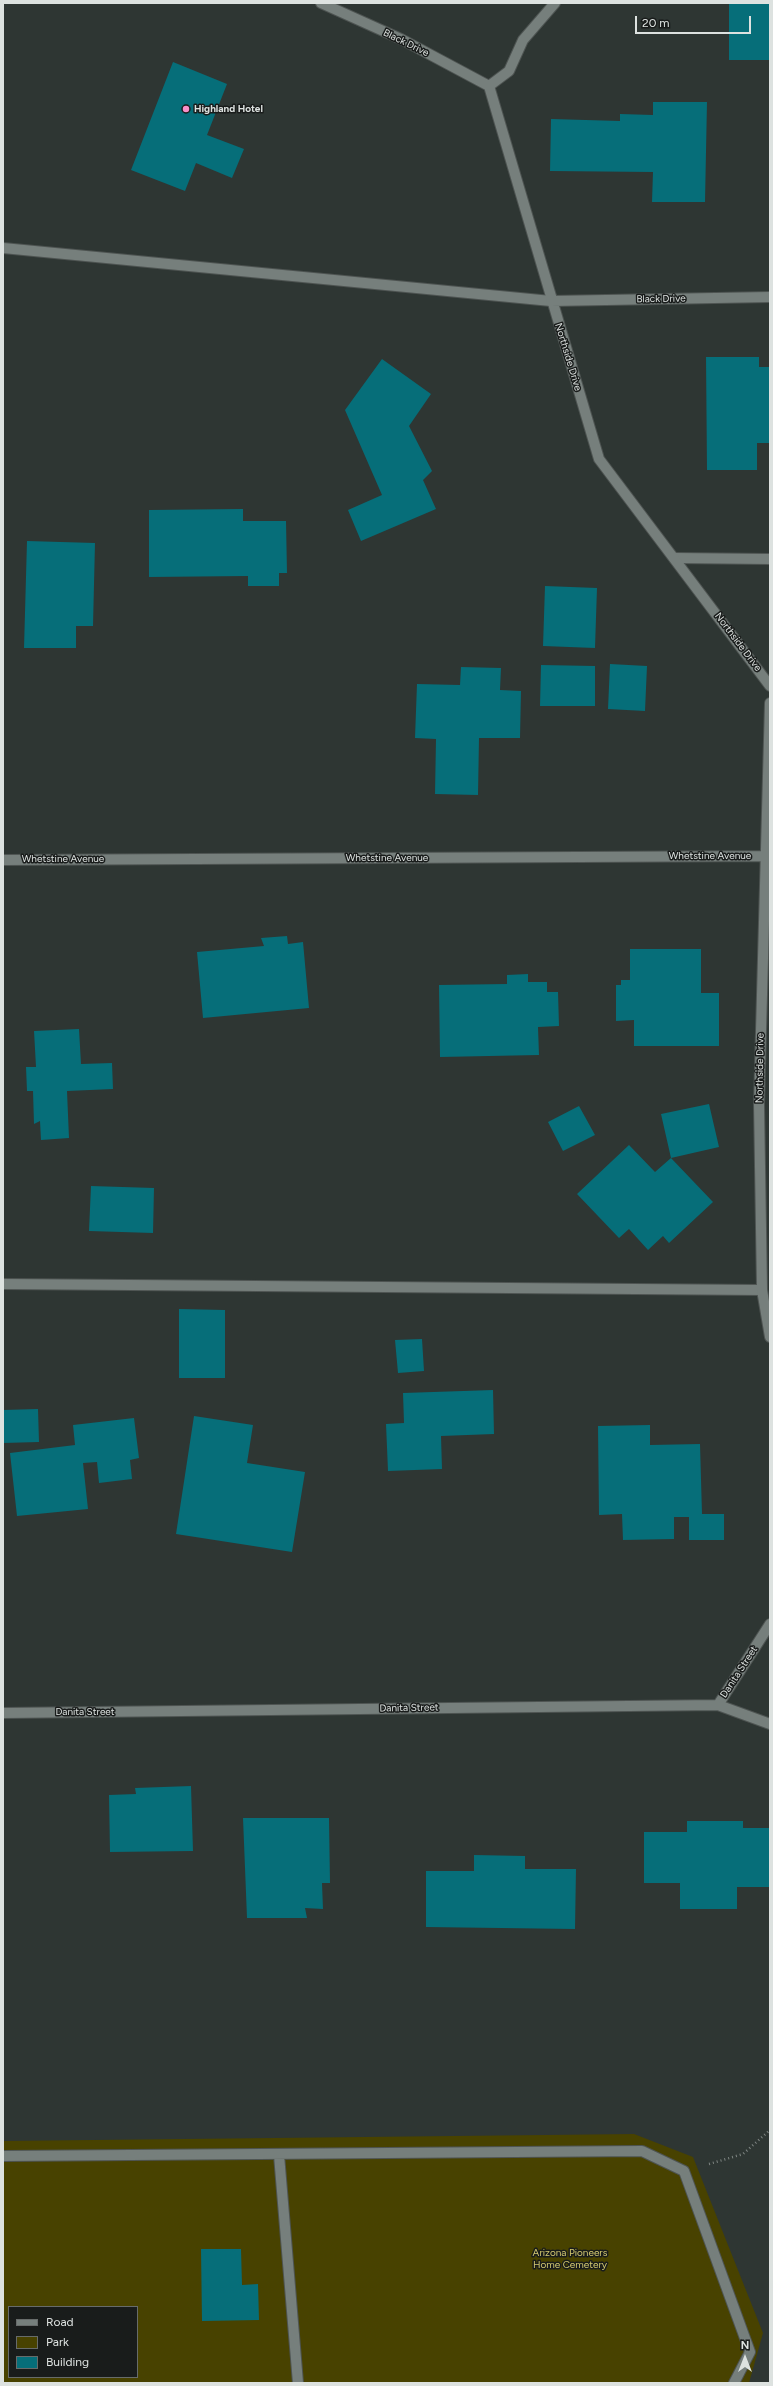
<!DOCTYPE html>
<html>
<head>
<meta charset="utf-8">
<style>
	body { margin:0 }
	#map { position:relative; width:773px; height:2386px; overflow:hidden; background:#2e3633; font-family:Figtree,sans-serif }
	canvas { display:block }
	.frame { position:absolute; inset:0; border:4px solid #dde2e0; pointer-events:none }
	.legend { position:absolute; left:8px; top:2306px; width:130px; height:72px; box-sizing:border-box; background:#191c1b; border:1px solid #676b6a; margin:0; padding:5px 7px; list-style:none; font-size:12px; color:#dde2e0 }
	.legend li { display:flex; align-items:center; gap:8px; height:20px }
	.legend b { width:20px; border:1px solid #676b6a }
	.north { position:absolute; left:725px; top:2338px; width:40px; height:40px; -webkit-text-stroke:3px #191c1b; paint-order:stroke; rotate:0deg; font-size:11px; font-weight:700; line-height:16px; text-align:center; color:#dde2e0 }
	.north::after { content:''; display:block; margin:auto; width:14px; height:18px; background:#dde2e0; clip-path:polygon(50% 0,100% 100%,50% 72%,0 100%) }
	.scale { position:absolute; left:635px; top:16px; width:116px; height:18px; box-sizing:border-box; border:2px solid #dde2e0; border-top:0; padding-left:5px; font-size:12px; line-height:14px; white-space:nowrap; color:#dde2e0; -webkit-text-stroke:3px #191c1b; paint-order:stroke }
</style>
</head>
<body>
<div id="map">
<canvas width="773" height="2386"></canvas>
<div class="frame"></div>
<ul class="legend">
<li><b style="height:5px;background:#767f7c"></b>Road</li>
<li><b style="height:11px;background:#484200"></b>Park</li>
<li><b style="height:11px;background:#066e79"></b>Building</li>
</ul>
<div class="north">N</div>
<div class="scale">20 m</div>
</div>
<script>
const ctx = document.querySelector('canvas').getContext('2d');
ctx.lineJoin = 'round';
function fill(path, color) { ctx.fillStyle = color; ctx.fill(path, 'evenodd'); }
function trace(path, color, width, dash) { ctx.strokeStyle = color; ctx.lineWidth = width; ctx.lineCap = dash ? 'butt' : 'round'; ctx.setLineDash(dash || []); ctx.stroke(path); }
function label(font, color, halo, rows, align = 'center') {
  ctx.font = font + ' Figtree,sans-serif'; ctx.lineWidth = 3; ctx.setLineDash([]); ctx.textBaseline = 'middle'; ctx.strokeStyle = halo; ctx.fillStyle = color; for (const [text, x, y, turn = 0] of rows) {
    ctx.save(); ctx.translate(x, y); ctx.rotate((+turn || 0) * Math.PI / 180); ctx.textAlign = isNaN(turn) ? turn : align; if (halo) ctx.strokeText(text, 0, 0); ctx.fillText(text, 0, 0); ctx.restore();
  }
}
fill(new Path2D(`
	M634 2134 693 2157 763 2333 749 2383H3V2141ZM9 2307H137V2377H9Z`), '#484200');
fill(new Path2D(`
	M729 3H770V60H729Z
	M173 62 227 84 207 135 244 149 232 178 196 163 185 191 131 170Z
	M653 102H707L705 202H652L653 172 550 171 551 119 620 121V114L653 115Z
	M706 357H759V367H770V443H757V470H707Z
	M382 359 431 394 409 426 432 471 423 480 436 509 361 541 348 510 382 495 345 410Z
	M243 509V521H286L287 573H279V586H248V576L149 577V510Z
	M27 541 95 543 93 626H76V648H24Z
	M545 586 597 588 595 648 543 646Z
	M610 664 647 666 645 711 608 709Z
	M541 665 595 666V706H540Z
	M461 667 501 668 500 690 521 691 520 738H479L478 795 435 794 436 739 415 738 417 684 460 685Z
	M287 936 288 944 303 942 309 1008 203 1018 197 952 264 946 261 938Z
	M630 949H701V993H719V1046H634V1020L616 1021V985H621V980H630Z
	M528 974V982H547V992H558L559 1026 538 1027 539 1055 440 1057 439 985 507 984V975Z
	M79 1029 81 1064 112 1063 113 1089 67 1091 69 1138 41 1140 40 1121 34 1124 33 1091H27L26 1067H36L34 1031Z
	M709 1104 719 1147 671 1158 661 1114Z
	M579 1106 595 1135 563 1151 548 1122Z
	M629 1145 655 1172 671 1158 713 1202 669 1243 663 1236 648 1250 629 1229 619 1238 577 1194Z
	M91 1186 154 1188 153 1233 89 1231Z
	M179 1309 225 1310V1378H179Z
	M422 1339 424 1371 398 1373 395 1340Z
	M493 1390 494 1434 441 1436 442 1469 388 1471 386 1424 404 1423 403 1393Z
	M38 1409 39 1442 3 1443V1410Z
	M194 1416 253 1425 247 1463 305 1472 292 1552 176 1534Z
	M134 1418 139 1458 130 1460 132 1479 99 1483 97 1462 83 1463 88 1509 17 1516 10 1453 75 1445 73 1425Z
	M650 1425V1445L700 1444 702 1514H724V1540H689V1517H674V1539L623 1540 622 1514 599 1515 598 1426Z
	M191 1786 193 1851 110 1852 109 1795 136 1794 135 1788Z
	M243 1818H329L330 1883H322L323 1909 305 1908 307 1918H247Z
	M687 1821H743V1828H770V1887H737V1909H680V1883H644V1832H687Z
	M474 1855 525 1856V1869H576L575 1929 426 1927V1871H474Z
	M201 2249H241L242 2285 258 2284 259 2320 202 2321Z`), '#066e79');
const service = new Path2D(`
	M3 248 551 301
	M674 558 770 559
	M3 1284 762 1290
	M279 2155 298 2383
	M3 2156 642 2151 684 2171 750 2352 734 2383`);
const minor = new Path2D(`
	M321 3 401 39 489 86
	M489 86 599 459 770 686
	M489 86 509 71 523 40 555 3
	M551 301 770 297
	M770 703 759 1104 762 1290 770 1337
	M3 860 770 856
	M718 1705 770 1724
	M3 1713 718 1705 770 1624`);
trace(service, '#4e5452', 12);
trace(minor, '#4e5452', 12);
trace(new Path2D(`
	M709 2164 743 2154 770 2130`), '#7f8683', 2.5, [1, 3]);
trace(service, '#767f7c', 10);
trace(minor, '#767f7c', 10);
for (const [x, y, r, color] of [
	[186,109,4,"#f98fc9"]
]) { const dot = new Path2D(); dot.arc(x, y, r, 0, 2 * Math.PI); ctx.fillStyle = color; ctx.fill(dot); trace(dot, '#191c1b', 1.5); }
label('10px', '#dde2e0', '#191c1b', [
	["Black Drive",406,43,26],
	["Black Drive",661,299,-1],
	["Northside Drive",568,357,73],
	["Northside Drive",738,642,53],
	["Whetstine Avenue",710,856],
	["Whetstine Avenue",387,858],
	["Whetstine Avenue",63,859],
	["Northside Drive",760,1068,-89],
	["Danita Street",739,1672,-57],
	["Danita Street",409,1708,-1],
	["Danita Street",85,1712]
]);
label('bold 10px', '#dde2e0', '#191c1b', [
	["Highland Hotel",194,109]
], 'left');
label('10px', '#d5ca70', '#191c1b', [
	["Arizona Pioneers",570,2253],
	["Home Cemetery",570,2265]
]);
</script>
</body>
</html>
